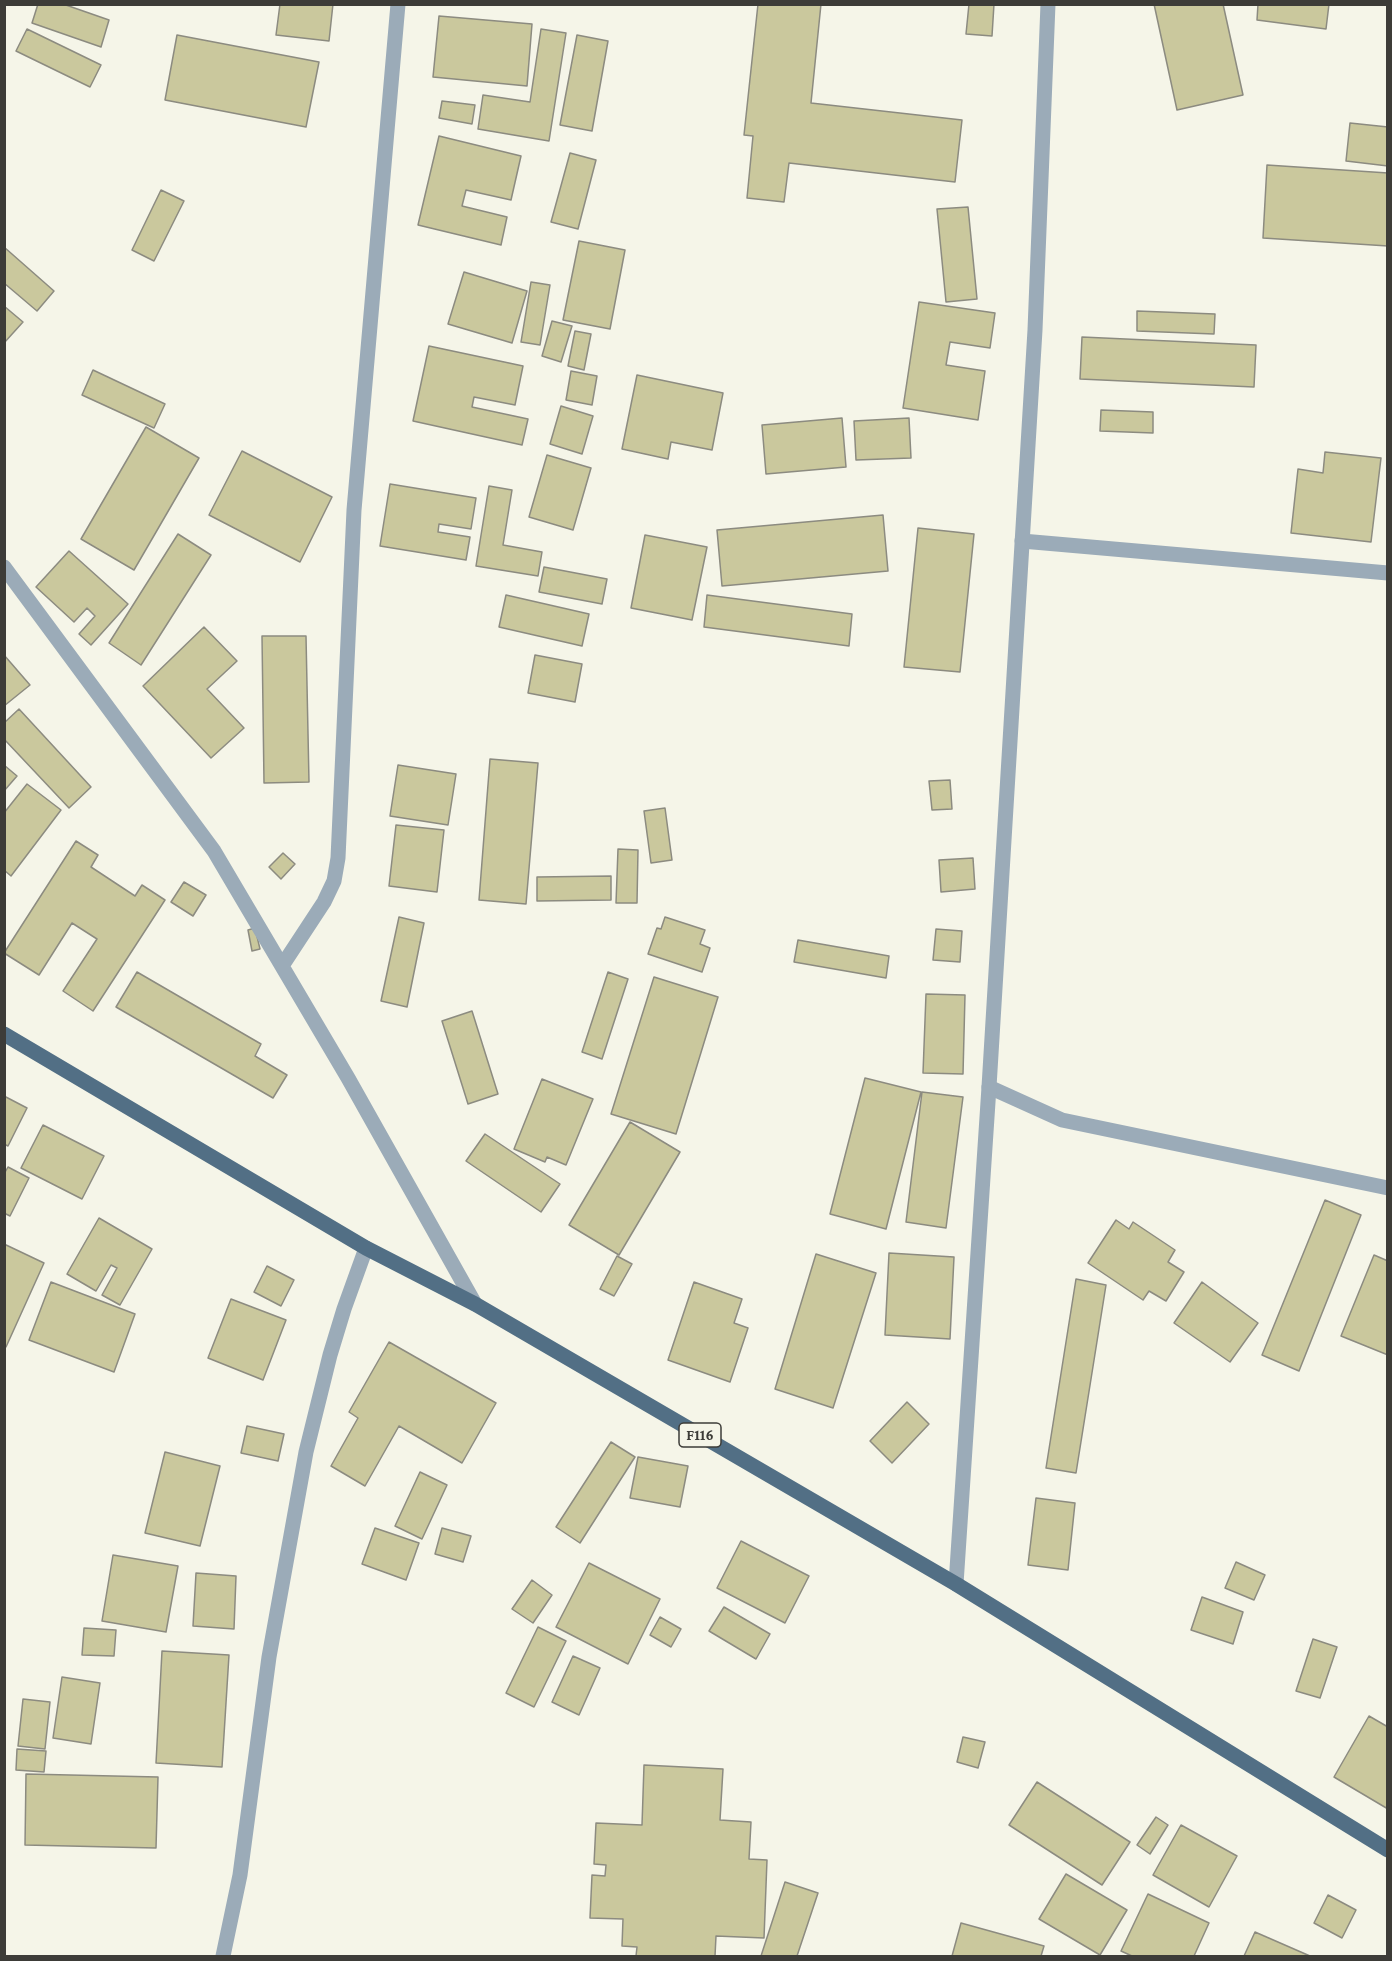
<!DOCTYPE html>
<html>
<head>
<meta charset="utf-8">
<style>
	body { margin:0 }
	#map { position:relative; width:1392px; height:1961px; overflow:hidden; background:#f5f5e8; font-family:"Crimson Pro",serif }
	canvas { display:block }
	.frame { position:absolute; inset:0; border:6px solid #3d3c38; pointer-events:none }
</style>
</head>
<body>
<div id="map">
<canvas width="1392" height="1961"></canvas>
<div class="frame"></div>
</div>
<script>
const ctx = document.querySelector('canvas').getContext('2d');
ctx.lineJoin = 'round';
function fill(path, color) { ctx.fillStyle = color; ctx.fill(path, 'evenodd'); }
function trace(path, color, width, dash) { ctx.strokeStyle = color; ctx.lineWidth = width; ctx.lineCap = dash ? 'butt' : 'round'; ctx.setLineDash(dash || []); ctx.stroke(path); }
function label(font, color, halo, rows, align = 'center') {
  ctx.font = font + ' "Crimson Pro",serif'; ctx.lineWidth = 4.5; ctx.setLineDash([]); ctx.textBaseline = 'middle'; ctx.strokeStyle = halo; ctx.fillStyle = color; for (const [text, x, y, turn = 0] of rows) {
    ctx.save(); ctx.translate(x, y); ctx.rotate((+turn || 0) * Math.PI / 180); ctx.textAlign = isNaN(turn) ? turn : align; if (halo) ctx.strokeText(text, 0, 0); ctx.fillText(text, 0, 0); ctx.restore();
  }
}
const building = new Path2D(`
	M38 4H63L109 20 101 47 32 23Z
	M280 4H333L329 41 276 35Z
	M758 4H821L811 103 962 120 955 182 789 163 784 202 747 198 753 136 744 135Z
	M969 4H994L992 36 966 34Z
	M1154 4H1223L1243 95 1177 110Z
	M1258 4H1329L1326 29 1257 20Z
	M439 16 532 24 527 86 433 77Z
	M27 29 101 65 90 87 16 51Z
	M541 29 566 33 549 141 478 129 483 95 530 102Z
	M177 35 319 62 306 127 165 100Z
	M577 35 608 41 592 131 560 125Z
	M442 101 475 105 472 124 439 118Z
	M1350 123 1388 127V166L1346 161Z
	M439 136 521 156 511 200 466 190 462 206 507 217 501 245 418 225Z
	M570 153 596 160 578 229 551 222Z
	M1267 165 1388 173V246L1263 238Z
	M161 190 184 201 154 261 132 250Z
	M968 207 977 299 946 302 937 209Z
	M579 241 625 250 610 329 563 320Z
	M4 247 54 291 37 311 4 283Z
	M464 272 527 291 512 343 448 324Z
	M531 282 550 285 540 345 521 342Z
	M919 302 995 313 990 348 950 342 946 365 985 371 978 420 903 408Z
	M4 306 23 322 4 343Z
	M1137 311 1215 314 1214 334 1137 331Z
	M552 321 572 326 561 362 542 356Z
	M575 331 591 334 584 370 568 366Z
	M1082 337 1256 345 1254 387 1080 379Z
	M429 346 523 366 515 405 474 397 472 407 528 419 522 445 413 421Z
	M93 370 165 404 154 428 82 395Z
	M571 371 597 376 592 405 566 400Z
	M637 375 723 393 712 450 671 442 668 459 622 449Z
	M561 406 593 416 582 454 550 444Z
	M1101 410 1153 412V433L1100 431Z
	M842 418 846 467 766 474 762 425Z
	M909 418 911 458 856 460 854 421Z
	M146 427 199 458 134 570 81 539Z
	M242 451 332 497 300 562 209 515Z
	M1325 452 1381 458 1371 542 1291 533 1298 469 1323 473Z
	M547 455 591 468 573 530 529 517Z
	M390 484 476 498 471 529 439 524 438 532 470 537 466 560 380 546Z
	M489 486 512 490 503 545 542 552 538 576 476 566Z
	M883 515 888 571 722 586 717 530Z
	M918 528 974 534 960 672 904 667Z
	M178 534 211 555 141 665 109 643Z
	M645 535 707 547 692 620 631 608Z
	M69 551 128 604 91 645 79 634 95 616 87 608 74 622 36 587Z
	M544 567 607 579 602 604 539 592Z
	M506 595 589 614 582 646 499 627Z
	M707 595 852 614 849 646 704 627Z
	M204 627 237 661 207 689 244 728 211 758 143 686Z
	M262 636H306L309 782 264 783Z
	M4 655 30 685 4 706Z
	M535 655 582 664 575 702 528 693Z
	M19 709 91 787 69 808 4 739V723Z
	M490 759 538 763 526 904 479 900Z
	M4 765 17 776 4 791Z
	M398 765 456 774 448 825 390 816Z
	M950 780 952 809 932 810 929 781Z
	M27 784 61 810 11 876 4 870V813Z
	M665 808 672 860 651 863 644 811Z
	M396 825 444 830 437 892 389 886Z
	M76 841 98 855 91 867 135 896 142 885 165 900 93 1011 63 991 97 939 72 923 39 975 4 953Z
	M618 849 638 850 637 903H616Z
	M283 853 295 864 281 879 269 867Z
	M973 858 975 889 941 892 939 860Z
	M611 876V900L537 901V877Z
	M184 882 206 895 193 916 171 902Z
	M399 917 424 923 407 1007 381 1001Z
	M665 917 705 930 700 944 710 948 702 972 648 954 657 928 661 929Z
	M255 928 260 949 252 951 248 930Z
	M936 929 962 931 960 962 933 960Z
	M798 940 889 956 886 978 794 962Z
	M137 972 261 1044 255 1056 287 1075 273 1098 116 1007Z
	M608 972 628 979 602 1059 582 1052Z
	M654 977 718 997 676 1134 611 1114Z
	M926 994 965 995 963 1074 923 1073Z
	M472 1011 498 1094 468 1104 442 1021Z
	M865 1078 921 1092 886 1229 830 1214Z
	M542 1079 593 1099 566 1165 547 1157 545 1162 514 1149Z
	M922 1092 963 1097 946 1228 906 1222Z
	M4 1096 27 1108 8 1146 4 1144Z
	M630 1122 680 1152 619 1255 569 1225Z
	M43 1125 104 1156 82 1199 21 1168Z
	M485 1134 560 1184 541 1212 466 1161Z
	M8 1167 29 1178 10 1216 4 1213V1174Z
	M1325 1200 1361 1215 1299 1371 1262 1355Z
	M99 1218 152 1249 120 1305 102 1295 117 1268 111 1265 96 1291 67 1274Z
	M1116 1220 1129 1229 1133 1222 1175 1250 1168 1262 1184 1272 1166 1301 1149 1291 1143 1300 1088 1263Z
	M4 1244 44 1263 6 1347 4 1346Z
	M889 1253 954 1257 950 1339 885 1335Z
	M816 1254 876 1273 833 1408 775 1389Z
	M1374 1255 1388 1261V1355L1341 1336Z
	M617 1256 632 1264 614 1296 600 1289Z
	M267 1266 294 1280 281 1306 254 1292Z
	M1076 1279 1106 1285 1076 1473 1046 1468Z
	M51 1282 135 1314 114 1372 29 1340Z
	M694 1282 742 1299 734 1323 748 1328 730 1382 668 1360Z
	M1202 1282 1258 1323 1230 1362 1174 1323Z
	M231 1299 286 1320 263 1380 208 1358Z
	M389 1342 496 1403 462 1463 399 1426 365 1486 331 1466 358 1418 349 1412Z
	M907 1402 929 1424 892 1463 870 1441Z
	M247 1426 284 1434 278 1461 241 1453Z
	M611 1442 635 1457 580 1543 556 1527Z
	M165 1452 220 1466 200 1546 145 1533Z
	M638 1457 688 1466 680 1507 630 1498Z
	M420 1472 447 1485 422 1539 395 1526Z
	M1036 1498 1075 1503 1068 1570 1028 1565Z
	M375 1528 419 1543 406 1580 362 1564Z
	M442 1528 471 1536 463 1562 435 1554Z
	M741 1541 809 1576 785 1623 717 1588Z
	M113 1555 178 1566 166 1632 102 1621Z
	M1236 1562 1265 1575 1254 1600 1225 1588Z
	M589 1563 660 1599 628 1664 556 1627Z
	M196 1573 236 1576 234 1629 193 1626Z
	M532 1580 552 1595 533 1623 512 1609Z
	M1202 1597 1243 1612 1233 1644 1191 1630Z
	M724 1607 770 1634 756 1659 709 1631Z
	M660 1617 681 1629 671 1647 650 1635Z
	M538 1627 566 1641 534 1707 506 1693Z
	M84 1628 116 1630 114 1656 82 1655Z
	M1313 1639 1337 1647 1320 1698 1296 1691Z
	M162 1651 229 1655 222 1767 156 1763Z
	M573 1656 600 1668 579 1715 552 1702Z
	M62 1677 100 1683 91 1744 53 1738Z
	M23 1699 50 1702 45 1749 18 1746Z
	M1369 1716 1388 1727V1809L1334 1777Z
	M963 1737 985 1742 978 1768 957 1762Z
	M17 1749 46 1751 44 1772 16 1770Z
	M644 1765 723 1769 720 1820 751 1822 749 1859 767 1860 764 1938 716 1936 715 1956H636L637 1947 622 1946 623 1919 590 1918 592 1875 605 1876 606 1865 594 1864 596 1823 642 1825Z
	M26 1774 158 1777 156 1848 25 1845Z
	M1037 1782 1130 1842 1102 1885 1009 1825Z
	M1156 1817 1168 1825 1150 1854 1137 1845Z
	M1181 1825 1237 1856 1209 1907 1153 1875Z
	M1066 1874 1127 1910 1100 1955 1039 1919Z
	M785 1882 818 1893 797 1956H761Z
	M1148 1894 1209 1923 1194 1956H1132L1121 1951Z
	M1328 1895 1356 1910 1342 1938 1314 1923Z
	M961 1923 1044 1946 1041 1956H952Z
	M1255 1932 1310 1956H1244Z`);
fill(building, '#cac89d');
trace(building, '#8c8b80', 1.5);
trace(new Path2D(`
	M1022 541 1388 573
	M4 567 214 851 348 1078 475 1304
	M282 966 324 902 334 881 338 858 354 510 398 4
	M989 1087 1062 1120 1388 1188
	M223 1956 240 1875 269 1657 306 1452 330 1355 344 1309 366 1248`), '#9babb8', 15);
trace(new Path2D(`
	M956 1584 989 1087 1035 330 1048 4`), '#9babb8', 15);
trace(new Path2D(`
	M4 1034 366 1248 475 1304 956 1584 1388 1850`), '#526f85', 15);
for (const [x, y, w] of [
	[700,1435,42]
]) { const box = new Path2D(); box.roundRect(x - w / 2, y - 12, w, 24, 4.5); ctx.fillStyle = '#f5f5e8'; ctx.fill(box); trace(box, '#3d3c38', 1.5); }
label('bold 15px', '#3d3c38', null, [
	["F116",700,1435]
]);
</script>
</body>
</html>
